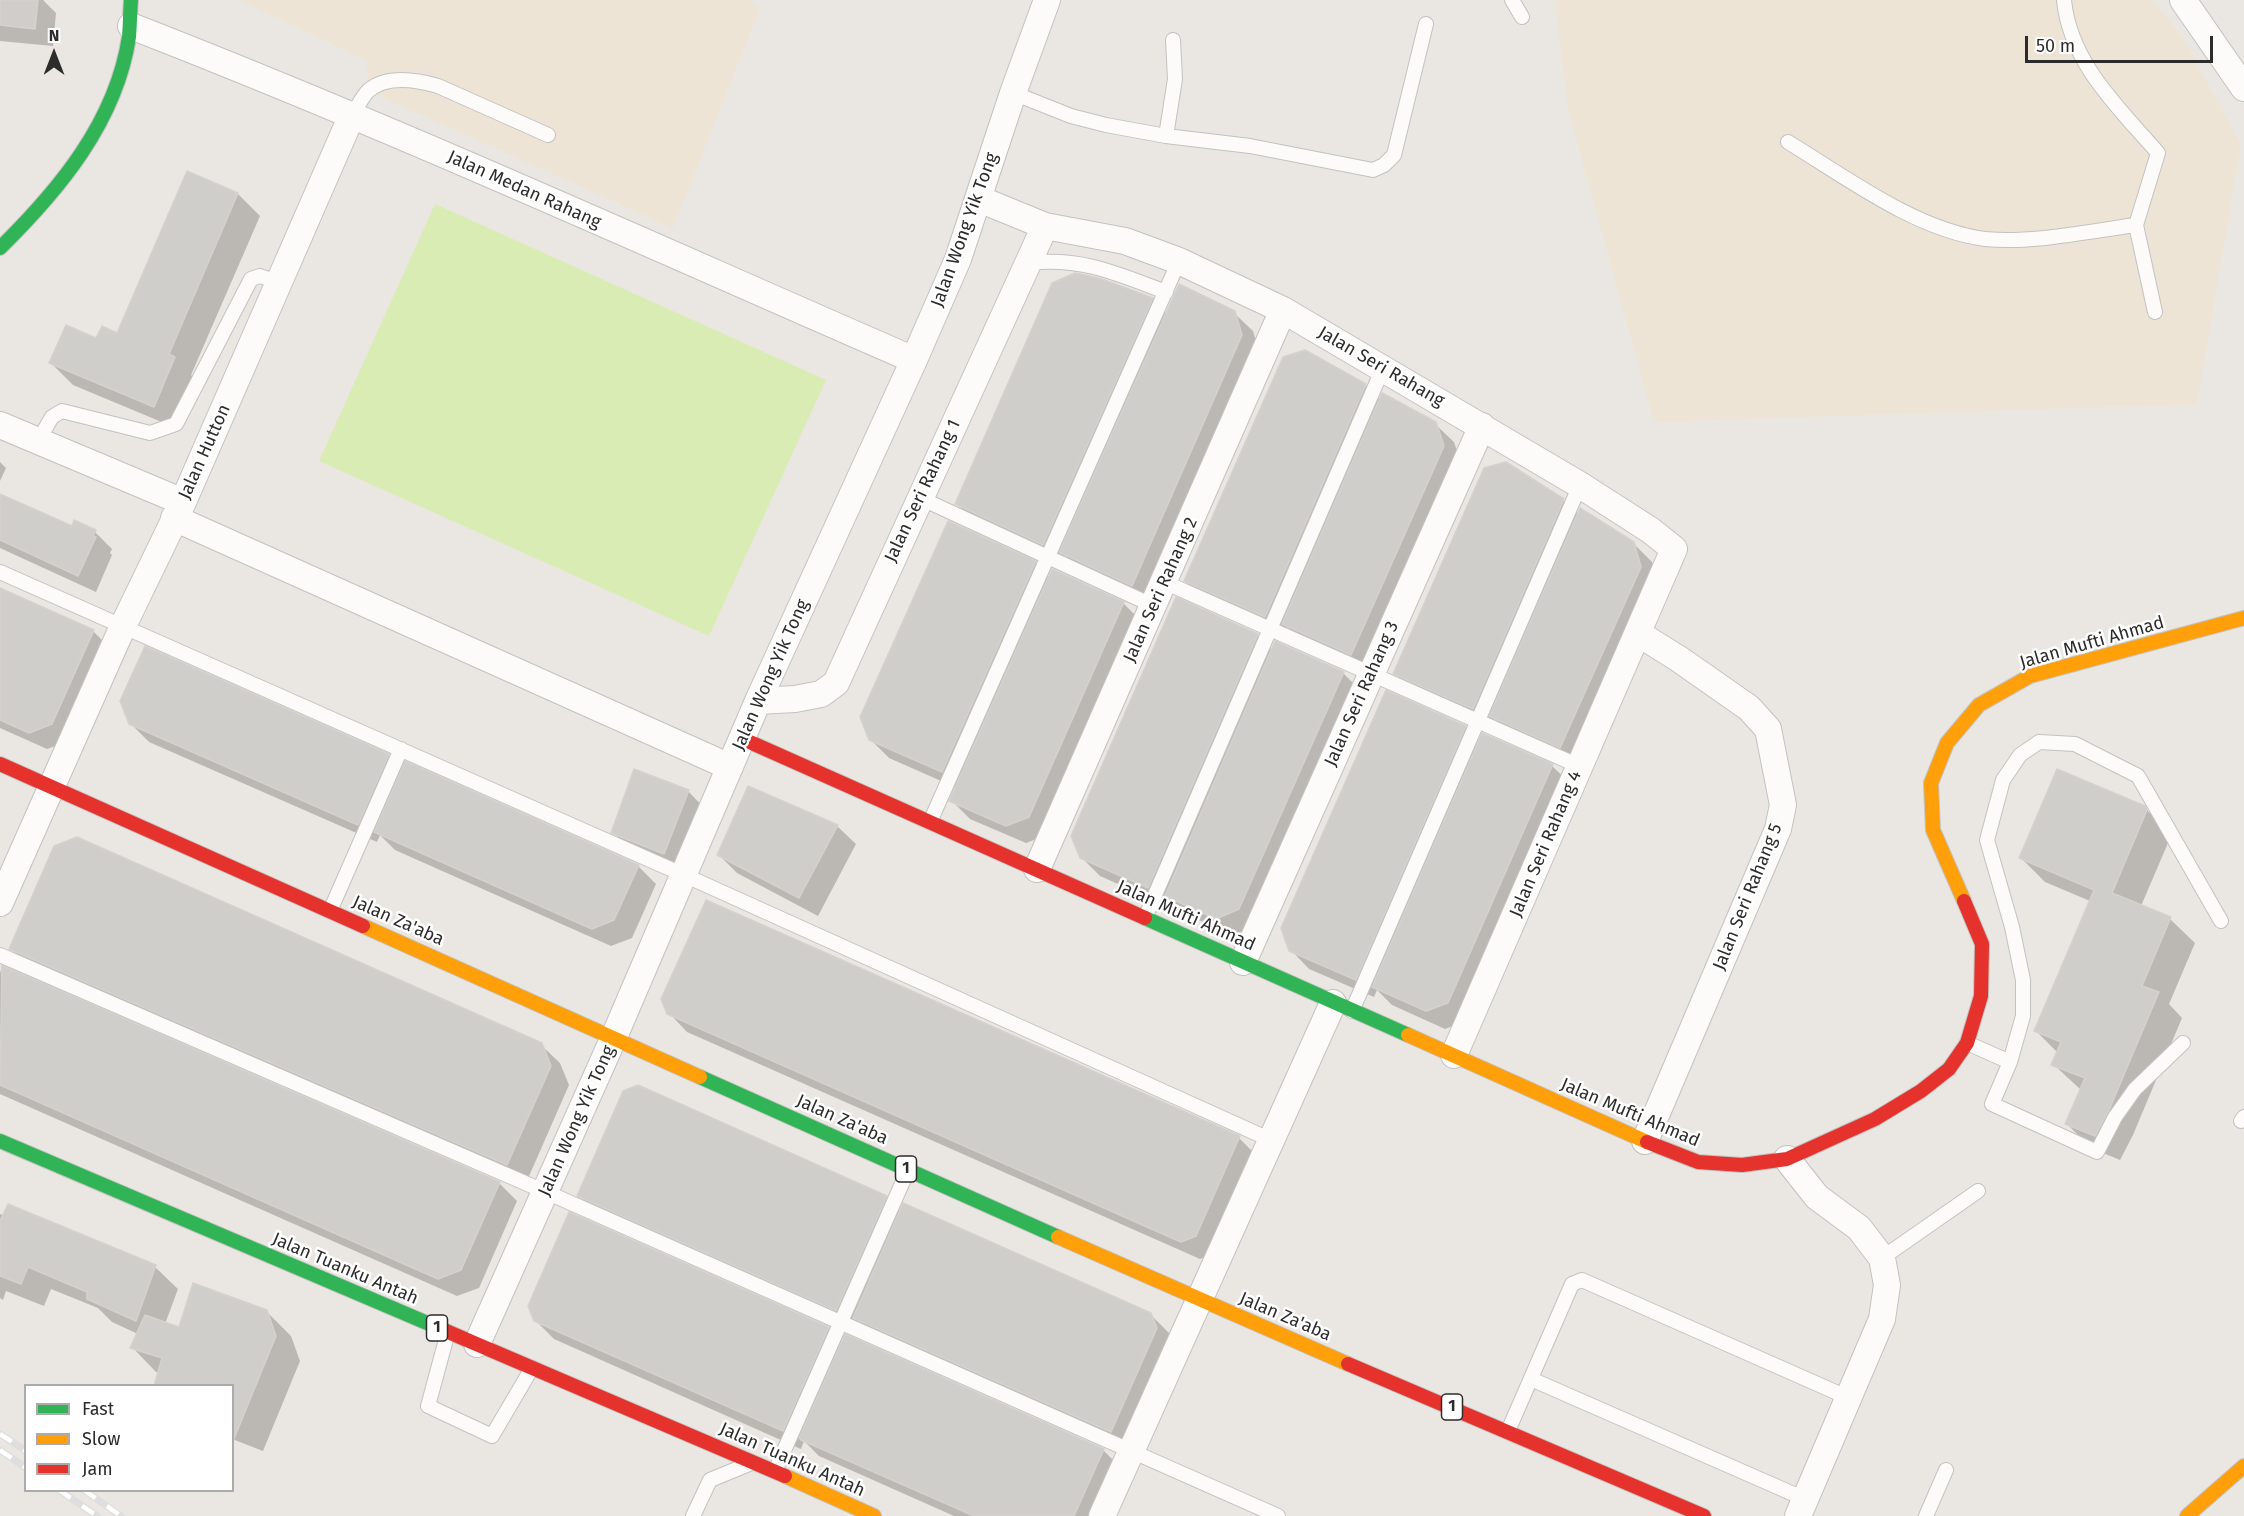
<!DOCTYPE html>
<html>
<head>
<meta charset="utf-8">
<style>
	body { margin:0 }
	#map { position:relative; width:2244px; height:1516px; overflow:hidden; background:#eae6e1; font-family:"Fira Sans",sans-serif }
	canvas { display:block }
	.legend { position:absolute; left:24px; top:1384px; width:210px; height:108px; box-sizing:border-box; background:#fff; border:2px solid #ababab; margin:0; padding:8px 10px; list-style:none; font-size:18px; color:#2c2c2c }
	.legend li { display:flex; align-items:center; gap:12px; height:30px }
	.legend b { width:30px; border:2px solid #ababab }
	.north { position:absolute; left:24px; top:24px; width:60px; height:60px; -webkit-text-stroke:4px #fff; paint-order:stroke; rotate:0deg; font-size:16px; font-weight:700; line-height:24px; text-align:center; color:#2c2c2c }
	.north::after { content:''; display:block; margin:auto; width:21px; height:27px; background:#2c2c2c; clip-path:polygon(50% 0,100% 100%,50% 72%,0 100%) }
	.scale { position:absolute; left:2025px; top:36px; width:188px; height:27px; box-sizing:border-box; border:3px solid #2c2c2c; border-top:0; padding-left:8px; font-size:18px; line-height:21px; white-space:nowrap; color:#2c2c2c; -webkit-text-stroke:4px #fff; paint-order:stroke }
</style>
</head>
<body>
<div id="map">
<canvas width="2244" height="1516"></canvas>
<ul class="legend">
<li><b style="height:8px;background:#30b455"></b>Fast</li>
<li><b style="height:8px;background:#ff9f0a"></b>Slow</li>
<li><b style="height:8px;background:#e5322d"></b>Jam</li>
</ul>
<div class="north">N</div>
<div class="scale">50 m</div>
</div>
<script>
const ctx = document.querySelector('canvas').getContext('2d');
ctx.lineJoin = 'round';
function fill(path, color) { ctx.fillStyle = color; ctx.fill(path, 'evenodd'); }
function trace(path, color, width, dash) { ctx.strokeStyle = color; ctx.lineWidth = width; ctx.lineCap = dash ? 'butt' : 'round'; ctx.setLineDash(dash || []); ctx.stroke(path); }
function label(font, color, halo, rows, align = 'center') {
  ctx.font = font + ' "Fira Sans",sans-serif'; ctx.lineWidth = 5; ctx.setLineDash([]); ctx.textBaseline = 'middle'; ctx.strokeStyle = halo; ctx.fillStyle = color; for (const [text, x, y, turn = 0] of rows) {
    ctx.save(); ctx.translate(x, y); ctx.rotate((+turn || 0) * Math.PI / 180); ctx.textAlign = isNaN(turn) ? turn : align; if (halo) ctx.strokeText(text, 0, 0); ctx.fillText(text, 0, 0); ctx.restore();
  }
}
fill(new Path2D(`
	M240 0H748L760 8 673 228 368 91 367 61Z
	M1555 0H2152L2183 38 2241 145 2197 404 1654 422 1568 109Z`), '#eee4d5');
fill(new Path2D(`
	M435 204 826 380 709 636 319 461Z`), '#d9ecb4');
fill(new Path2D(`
	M0 0H43L56 13 53 46 0 41Z
	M188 173 238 194 260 216 191 375 196 380 176 428 73 385 51 363 97 340 118 334Z
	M1152 299 1167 314 1234 313 1253 331 1260 354 1150 603 1080 570 1065 555 1062 562 975 522 957 504Z
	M1365 385 1381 400 1435 424 1454 442 1462 466 1370 672 1302 642 1287 627 1284 634 1204 599 1185 581Z
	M0 462 6 468 0 481Z
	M0 496 72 528 95 532 112 549 110 553 112 555 96 592 0 548Z
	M1563 500 1579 515 1633 543 1652 562 1659 586 1579 765 1510 734 1495 719 1492 726 1413 692 1395 674Z
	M1035 563 1050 578 1053 571 1123 603 1142 622 1047 835 1026 843 970 819 951 800 957 788 889 758 870 739Z
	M0 590 93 631 110 648 69 741 47 749 0 728Z
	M1257 635 1272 650 1343 673 1361 691 1257 928 1235 936 1185 914 1170 899 1167 906 1100 876 1081 857Z
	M130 723 388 755 403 770 638 866 656 884 632 938 611 946 395 850 380 835 377 842 149 742Z
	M1465 727 1480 742 1483 735 1552 766 1571 784 1466 1021 1445 1029 1392 1005 1377 990 1374 997 1309 969 1291 950Z
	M688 791 706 810 682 871 631 851 613 832Z
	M2144 807 2171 836 2141 906 2170 919 2195 943 2169 1004 2182 1018 2133 1135 2120 1160 2091 1148 2067 1124 2081 1090 2053 1064 2058 1053 2036 1031 2090 901 2045 882 2021 858Z
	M837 826 856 844 818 916 737 873 719 855Z
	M11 949 541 1045 560 1063 569 1085 526 1183 29 967Z
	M2 967 499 1183 517 1201 479 1288 457 1296 0 1094V973Z
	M669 1013 1239 1138 1257 1156 1214 1254 1200 1259 687 1032Z
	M578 1195 886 1197 901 1212 1150 1314 1169 1333 1174 1347 1130 1448 873 1336 858 1321 855 1328 597 1214Z
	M0 1214 155 1267 178 1289 165 1324 180 1329 266 1311 291 1336 300 1361 263 1451 232 1439V1386L156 1372 132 1347 138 1334 112 1322 98 1308 51 1289 44 1306 6 1291 3 1300 0 1298Z
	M535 1320 828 1328 843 1343 1103 1450 1121 1468 1100 1516H954L819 1456 804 1441 801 1449 554 1339Z`), '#0003');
const building = new Path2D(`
	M0 0H38L35 29 0 25Z
	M187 171 238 193 169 354 175 357 154 407 49 363 66 325 96 338 102 326 117 333Z
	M1075 273 1099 278 1153 298 1043 545 955 504 1052 283Z
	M1179 284 1235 311 1242 335 1132 586 1059 552Z
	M1305 350 1366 384 1265 617 1184 581 1283 357Z
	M1382 393 1436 422 1444 446 1351 655 1282 624Z
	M1506 462 1564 499 1473 709 1393 674 1484 468Z
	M0 494 72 526 74 520 96 530 93 536 96 537 78 576 0 540Z
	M1580 508 1634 542 1641 567 1560 748 1489 716Z
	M948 521 1036 561 942 772 869 740 860 717Z
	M1052 569 1124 602 1029 817 1006 826 949 801Z
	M0 588 94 630 52 724 29 733 0 720Z
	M1176 597 1258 634 1148 888 1080 858 1071 836Z
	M1275 641 1344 672 1239 909 1216 919 1165 896Z
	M145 646 389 754 358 825 129 724 120 701Z
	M1386 690 1466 726 1356 980 1289 951 1281 928Z
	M1482 733 1553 764 1448 1003 1426 1011 1372 987Z
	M405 761 639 865 614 920 592 929 374 832Z
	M634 769 689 790 664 854 611 833Z
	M2057 769 2145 806 2147 810 2112 893 2171 917 2142 986 2159 992 2109 1110 2095 1136 2065 1124 2085 1078 2051 1065 2061 1042 2034 1031 2094 890 2019 858Z
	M748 786 838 825 799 898 717 855Z
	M77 837 542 1043 551 1066 507 1165 9 949 54 846Z
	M706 900 1240 1136 1196 1236 1181 1242 1165 1235 667 1014 661 999Z
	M2 965 500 1182 461 1270 438 1279 0 1085Z
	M638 1085 887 1196 836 1311 577 1196 623 1091Z
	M903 1203 1151 1313 1157 1328 1111 1432 853 1318Z
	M8 1204 156 1265 136 1321 87 1299V1292L28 1267 21 1284 0 1276V1221Z
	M569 1212 829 1327 783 1431 534 1321 528 1306Z
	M193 1283 267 1310 276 1336 233 1441 232 1386H154L162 1358 130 1348 145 1315 179 1327Z
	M845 1334 1104 1449 1074 1516H974L801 1440 799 1438Z`);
fill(building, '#d0ceca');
trace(building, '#d5d2cd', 1.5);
const lane = new Path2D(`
	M1512 0 1522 17
	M2064 0C2070 63 2119 108 2158 153L2136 225 2155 312
	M1013 93 1071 116 1106 125 1166 136 1250 146 1373 170 1384 165 1394 155 1426 24
	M352 115C357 108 362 97 368 91 386 75 417 80 438 86L548 135
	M1166 136 1175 79 1173 40
	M1788 142C1847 178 1916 230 1985 239 2031 244 2090 231 2136 225
	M1029 263C1082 257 1118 274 1166 292
	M38 441 52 417 62 411 150 433 176 424 251 279 260 276 280 283
	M920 498 1154 606
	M0 572 684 875 1271 1140
	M1164 582 1579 766
	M930 822 1179 261
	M330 911 401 749
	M1145 918 1383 368
	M0 955 546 1192 1278 1516
	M1352 1011 1580 485
	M1967 1043 2010 1062 2023 1016V980L2012 927 1987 840 2003 780 2020 755 2039 742 2075 744 2138 776 2221 921
	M2010 1062 1992 1104 2097 1152 2115 1117 2135 1089 2183 1043
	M2241 1121 2244 1117
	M1882 1258 1978 1191
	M448 1332 428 1406 492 1436 532 1368
	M1531 1379 1805 1499
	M1508 1431 1572 1284 1582 1280 1849 1398
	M775 1471 908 1170
	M693 1516 710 1480 749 1464
	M1926 1516 1946 1470`);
const street = new Path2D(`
	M2183 0 2244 88
	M131 26C396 129 654 247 914 360
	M979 199 1045 226 1125 241 1179 261 1283 310 1580 485 1650 530 1674 549 1454 1055
	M0 425 183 502
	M174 518 730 767
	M1639 634 1679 659 1749 708 1768 729 1783 805 1778 829 1645 1141
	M758 701 795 699 821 694 836 683 1045 226
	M1037 869 1283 310
	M0 903 123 626 183 502 352 115
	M1243 962 1482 426
	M1787 1159 1817 1197 1859 1228 1882 1258 1887 1285 1882 1319 1798 1516
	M477 1344 614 1037 758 701 914 360 958 259 1013 93 1047 0
	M1102 1516 1333 1003`);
const fast = new Path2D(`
	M0 248C59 190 116 122 129 37 130 25 130 12 131 0
	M1145 918 1408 1035
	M700 1077 1058 1237
	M0 1141 446 1331`);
const slow = new Path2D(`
	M1964 901 1933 830 1931 783 1947 743 1979 705 2030 676 2244 618
	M363 926 700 1077
	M1408 1035 1647 1142
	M1058 1237 1348 1364
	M785 1476 874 1516
	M2187 1516 2244 1466`);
const jam = new Path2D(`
	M743 739 1145 918
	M0 764 363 926
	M1647 1142 1698 1162 1742 1165 1787 1159 1875 1119 1921 1091 1949 1069 1967 1043 1981 996 1982 944 1964 901
	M446 1331 785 1476
	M1348 1364 1704 1516`);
trace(lane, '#c3c2c2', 16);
trace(street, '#c3c2c2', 28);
trace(fast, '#c3c2c2', 16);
trace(slow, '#c3c2c2', 16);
trace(jam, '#c3c2c2', 16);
trace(lane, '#fcfbfa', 14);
trace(street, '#fcfbfa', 26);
trace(fast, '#30b455', 14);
trace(slow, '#ff9f0a', 14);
trace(jam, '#e5322d', 14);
const rail = new Path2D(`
	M0 1434 26 1451
	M0 1450 26 1468
	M59 1490 97 1516
	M84 1490 121 1516`);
trace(rail, '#dededf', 7);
trace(rail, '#fff', 4.5, [14]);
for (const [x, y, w] of [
	[906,1169,21],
	[437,1328,21],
	[1452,1407,21]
]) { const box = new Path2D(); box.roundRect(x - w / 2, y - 13, w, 26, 4.5); ctx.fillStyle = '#fff'; ctx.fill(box); trace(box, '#2c2c2c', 1.5); }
label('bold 16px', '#2c2c2c', null, [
	["1",906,1169],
	["1",437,1328],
	["1",1452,1407]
]);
label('18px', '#2c2c2c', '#fff', [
	["Jalan Medan Rahang",524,190,24],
	["Jalan Wong Yik Tong",965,230,-70],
	["Jalan Seri Rahang",1381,367,30],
	["Jalan Hutton",205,452,-66],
	["Jalan Seri Rahang 1",923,491,-65],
	["Jalan Seri Rahang 2",1161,590,-66],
	["Jalan Mufti Ahmad",2092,643,-16],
	["Jalan Wong Yik Tong",771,675,-66],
	["Jalan Seri Rahang 3",1362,694,-66],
	["Jalan Seri Rahang 4",1546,844,-67],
	["Jalan Seri Rahang 5",1748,897,-68],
	["Jalan Mufti Ahmad",1186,916,24],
	["Jalan Za'aba",398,921,24],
	["Jalan Mufti Ahmad",1630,1113,23],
	["Jalan Za'aba",842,1120,24],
	["Jalan Wong Yik Tong",577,1121,-66],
	["Jalan Tuanku Antah",345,1269,23],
	["Jalan Za'aba",1285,1317,23],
	["Jalan Tuanku Antah",792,1460,24]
]);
</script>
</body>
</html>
